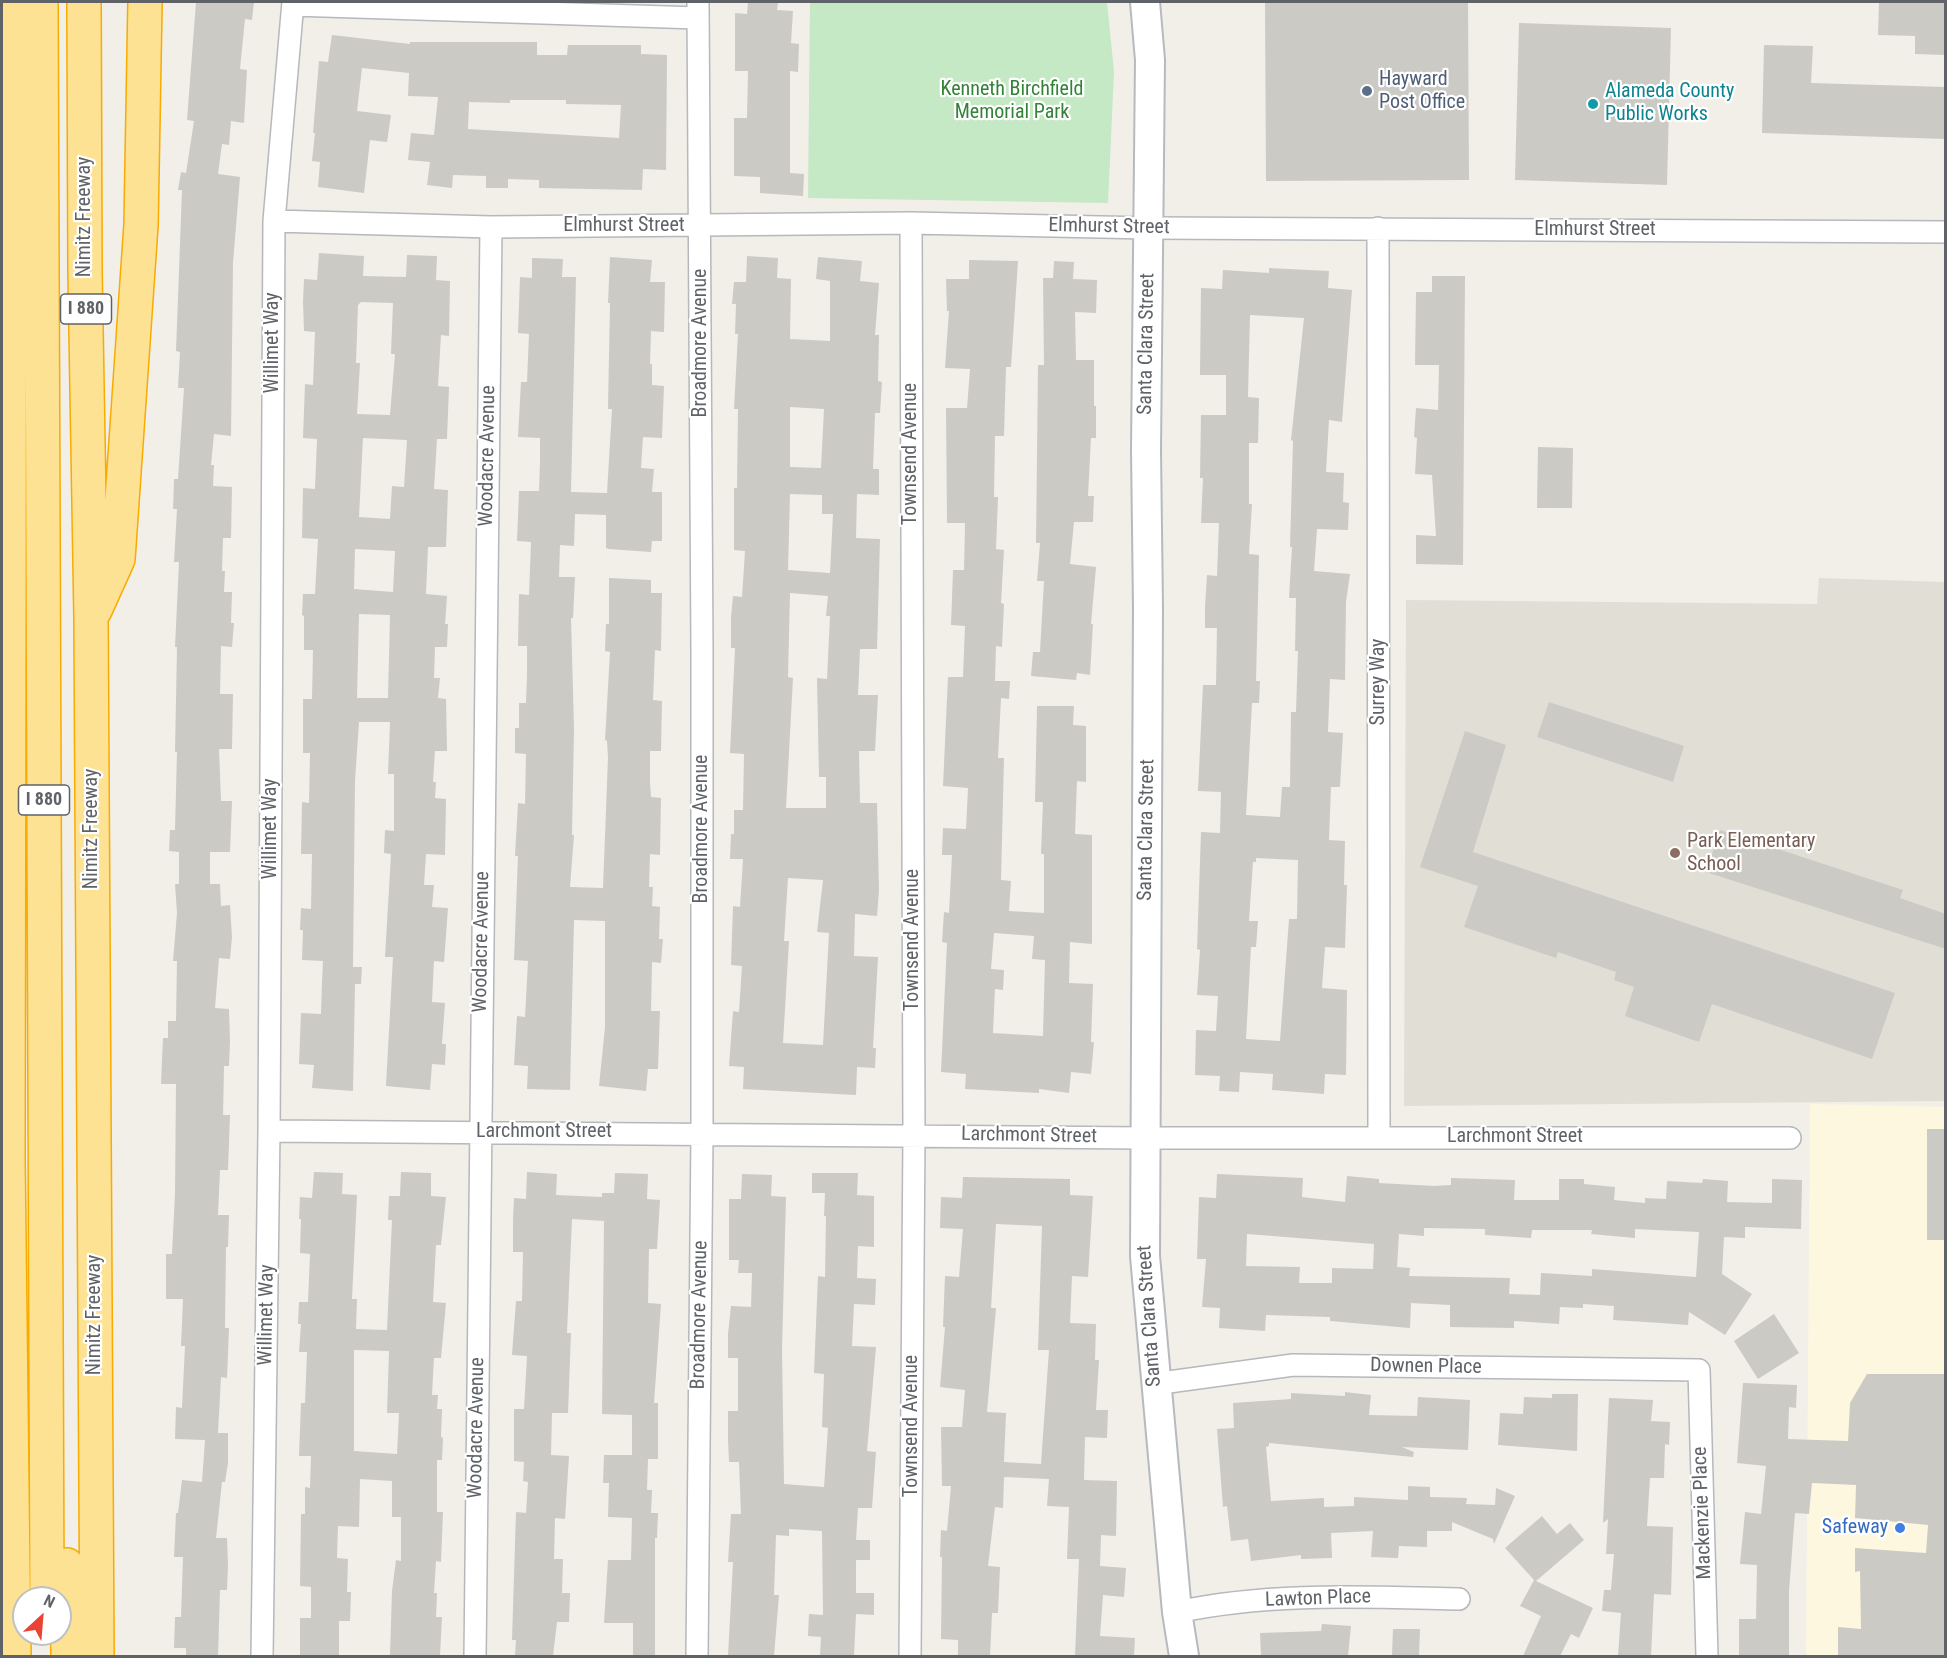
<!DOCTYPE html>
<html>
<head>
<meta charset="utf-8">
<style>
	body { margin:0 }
	#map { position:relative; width:1947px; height:1658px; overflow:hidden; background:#f1efe8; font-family:"Roboto Condensed",sans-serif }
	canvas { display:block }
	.frame { position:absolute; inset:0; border:3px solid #5f6368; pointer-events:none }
	.north { position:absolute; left:12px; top:1586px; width:60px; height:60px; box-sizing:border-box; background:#fff; border:2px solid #bfc1c3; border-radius:50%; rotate:26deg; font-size:16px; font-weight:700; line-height:24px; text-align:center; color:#5f6368 }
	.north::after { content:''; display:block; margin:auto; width:21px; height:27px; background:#ea4335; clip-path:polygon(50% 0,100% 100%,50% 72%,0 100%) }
</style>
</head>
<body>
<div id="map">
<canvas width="1947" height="1658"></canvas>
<div class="frame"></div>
<div class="north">N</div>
</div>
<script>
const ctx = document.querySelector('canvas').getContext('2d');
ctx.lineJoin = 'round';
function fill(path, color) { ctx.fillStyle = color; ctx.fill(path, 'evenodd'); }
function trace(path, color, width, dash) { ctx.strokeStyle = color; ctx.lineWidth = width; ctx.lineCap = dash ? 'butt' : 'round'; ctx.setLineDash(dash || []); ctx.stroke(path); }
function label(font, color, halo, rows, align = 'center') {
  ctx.font = font + ' "Roboto Condensed",sans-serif'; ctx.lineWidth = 4.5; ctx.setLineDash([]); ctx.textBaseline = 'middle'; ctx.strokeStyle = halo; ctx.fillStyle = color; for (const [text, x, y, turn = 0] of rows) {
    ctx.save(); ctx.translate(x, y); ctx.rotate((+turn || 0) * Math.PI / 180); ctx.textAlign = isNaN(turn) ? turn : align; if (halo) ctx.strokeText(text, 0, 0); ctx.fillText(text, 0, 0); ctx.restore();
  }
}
fill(new Path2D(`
	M1810 1104 1945 1107V1656H1806Z`), '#fef7e0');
fill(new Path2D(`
	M1819 578 1945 582V1101L1404 1106 1406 600 1817 604Z`), '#e1ded6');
fill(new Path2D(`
	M810 2H1107L1114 72 1108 203 808 198Z`), '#c5e8c5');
fill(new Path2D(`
	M196 2H254L252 20 245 19 240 69 247 70 244 123 231 121 229 145 222 144 218 174 240 177 233 263 231 436 214 434 211 465H214L213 486 232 487 231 538H223L222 571H225L224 592H232L231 623H234L232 647 221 646 220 694H233L232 749H219L221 801H232L230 852H210V884H220L221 906 230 905 232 937 230 959 219 958 215 1008 229 1009 230 1041 229 1066H224L223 1115H230L228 1170H220L218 1215H229L228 1247H226L225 1328H229L227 1378 221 1377 218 1433H228V1463L225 1482H222L216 1538H227L228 1565 227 1590H220L218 1656H186V1648H174L175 1617H181L183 1557H174L176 1513H178L182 1480 202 1482 205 1440 175 1439 176 1407 182 1408 185 1346H181L183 1299H166V1254H172L175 1193 176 1084H161L163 1038H168V1021H176L177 961H173L177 913 175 884H179V852L169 851 170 830H175L177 752H175L177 647H175L179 562H174L177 509H173L174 479H178L184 388H178L180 352 176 351 182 190H178L181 172 186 173 194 121 187 120Z
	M748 2H778L777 10 793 11 791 43 799 44 798 72 790 71V173L804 174 803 196 760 193V177L734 176V118H747L748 71H735V13L747 14Z
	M1265 2H1468L1469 180 1266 181Z
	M1879 2H1946V55L1915 54V36L1878 35Z
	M1519 23 1671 28 1667 185 1515 180Z
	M332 35 410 44V42H537V55H567L568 45H641V54L667 55 666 170 643 169 642 190 539 188V180L508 179V188H486V176L453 175 452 188 427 185 430 162 408 160 411 133 434 135 438 97 408 96 409 73 362 68 357 111 391 115 387 142 370 140 364 193 318 187 320 162 312 161 315 133H313L319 61 328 62ZM510 100H566V104L621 105 619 138 468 129 469 102 510 103Z
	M1764 45 1813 46 1811 83 1946 87V139L1762 133Z
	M319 253 364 256 363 276 406 277 407 255 437 256 436 280 450 281 449 336 441 335 438 386 449 387 447 439H437L434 489 448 490 446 547H428L426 594 447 596 445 624H448L447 647H435L434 678H440L438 698 446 699 447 751H435L433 782H436L435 798 446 799 445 855 426 854 424 885H434L432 907 448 908 444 962 434 961 432 1002 445 1003 442 1044H446L445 1065 432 1064 430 1090 386 1086 393 957H385L391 854 384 853 385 830 394 831V774H388L390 722H359L355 781 353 967H362L361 984H355L353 1091 312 1088 314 1065 299 1064 301 1013 321 1014 322 982 323 961 302 960 303 930H300L301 908 311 909 312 854H301L302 802 309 803 310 753H303V699H312L313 650H304V616L302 615 303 594H315L318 539 302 538 303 488 315 489 317 439 303 438 305 384 313 385 315 332 304 331 303 302 304 279 317 280ZM361 302 393 303 391 354H395L390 415 357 414 360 363H356L358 305ZM363 438 407 440 404 487 392 486 390 519 359 517ZM355 549 395 551 393 592 354 589ZM359 614 390 615 388 698H357Z
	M747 256 778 258 777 278 791 279 790 339 830 341V281L816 279 818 257 862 261 860 281 879 283 875 335H879L878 381 882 382 880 413H875L873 469H879V495L857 494 856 538 880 539 877 649H860L858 695H878L875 751H859L860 803H877L879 890 877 916 855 914 854 956 878 957 873 1048H876L875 1068 857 1067 856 1095 743 1089 744 1067 729 1066 733 1011 739 1012 742 966 731 965 733 906 740 907 743 859H730L731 834H734V810H743L744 754 730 753 735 648H731V617L733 596 742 597 745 551 734 550V488H737L738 409H734L738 334H735L736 304H732L734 282H746ZM790 407 824 409 821 468 790 467ZM790 494 822 495V514H833L830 573 788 570ZM790 593 828 596 826 616H830L827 679 817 678 819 777H826V808H786L793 678 788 677ZM788 878 823 880 817 932 829 933 823 1045 783 1043 789 941H784Z
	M610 257 652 260 650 282H665L664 332 651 331 650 364H652V385L664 386 662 438 643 437 641 468 654 469 652 492H662V541H652L651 552 609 549 606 548V515L575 514 574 546 560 545 559 577H575L573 618H571L574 729 572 835H574L570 887 603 888 608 757 607 741 605 740 610 652 605 651 606 624H609V578L651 580V593H662L661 651 655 650 653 700 662 701 661 751H650V782L651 797 661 798 660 855 650 854 649 887H653L652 906 660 907 659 939H663L661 963 652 962 651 1011H660L658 1069H648L646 1091 599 1086 605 1027V921L574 920 570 1090 527 1089 528 1066 514 1065 517 1016 525 1017 528 961 514 960 518 856H515L518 803 525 804 526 754 515 753V728H519V703H526L527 676V646H518L519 594 529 595 531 542 517 541 519 491H539L540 461V438L518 437 521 382H527L529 334 518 333 520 277 532 278V258L563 259 562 277H576L571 492 607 493 612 409H608L610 303H608Z
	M969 260 1018 261 1011 367H1006L1004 436H995L994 497H998L996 549 1004 550 1001 603 1004 604 1002 647 996 646 995 681H1010L1009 699 1001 698 998 758H1004L1001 880 1011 881 1009 911 1044 913V854H1041L1043 802H1035L1037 706H1074L1073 725 1086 726V782L1077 781 1075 834 1092 835V944L1070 942 1069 983 1093 984 1091 1042H1094L1091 1074 1071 1072 1069 1093 1039 1089V1093L965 1089 966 1074 941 1072 947 943 942 942 944 912 949 913 952 855H942L943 828 966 829 968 788 943 786 948 677H963L965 626 951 625 953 570H964L965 523H947L946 408H967L970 369 945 368 949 311H947L946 279H969ZM994 933 1034 936 1032 959 1045 960 1043 1036 993 1033 995 989 1003 990 1004 970 991 969Z
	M1054 261 1074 262 1073 279 1097 280 1096 313 1075 312 1076 360H1094V406H1096V438H1091L1088 496H1094L1093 522H1074L1070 564 1096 567 1091 624H1093L1090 675 1077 673 1076 680 1031 676 1033 652H1040L1044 581H1037L1040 543H1036L1038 365H1044L1043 278H1053Z
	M1269 268 1329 271 1328 288 1352 290 1342 422 1329 420 1326 472 1344 473 1343 502 1349 503 1348 530 1317 529 1314 571 1350 574 1346 602 1345 680 1330 679 1328 732 1343 733 1340 787H1331L1329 840 1345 841 1344 885H1347L1345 948 1325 947 1322 988 1347 990 1346 1075 1325 1074 1324 1094 1272 1090 1273 1074 1240 1072 1239 1092 1219 1091 1220 1076 1195 1075 1196 1030 1216 1031 1218 996 1197 995 1200 950 1197 949 1201 832 1220 833 1221 792 1198 791 1203 685H1216L1217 628H1205V607L1207 575 1217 576 1219 523H1201L1203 478H1200L1201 415H1226V375H1200L1201 288 1222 289 1223 270 1269 273ZM1250 315 1304 318 1291 440 1293 441 1290 547H1292L1289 598H1296L1295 651H1298L1296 712H1291L1290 787H1282L1280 817 1246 815 1252 703H1259L1260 681H1256L1259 555 1249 554 1252 504H1249V443H1258L1259 398 1248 397ZM1256 858 1298 860 1297 919H1289L1280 1041 1246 1039 1251 947H1256L1258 921H1249L1253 862H1256Z
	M1432 276H1465L1463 565 1416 564V535L1436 536 1432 475 1415 474 1417 438 1414 437 1416 408 1438 410 1439 365H1415L1416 292H1432Z
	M1538 447 1573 448 1572 508H1537Z
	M1549 702 1684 746 1673 782 1537 737Z
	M1465 731 1506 745 1473 852 1895 993 1872 1059 1712 1004 1699 1042 1625 1016 1634 987 1614 980 1616 972 1558 952 1556 958 1464 927 1478 886 1420 867Z
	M1720 830 1903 890 1900 898 1946 914V949L1706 872Z
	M1927 1129H1946V1240H1927Z
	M314 1172 343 1173 342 1194 357 1195 352 1299H357L356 1329 387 1330 392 1220H388L389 1196H400L401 1172 431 1173V1196L446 1197 441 1245H436L433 1302 446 1303 441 1358H434L432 1395H438L437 1409H442L441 1437 443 1438 442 1460H437V1512H443L441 1562 436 1561 434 1593H437L436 1617H442L440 1656H390L392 1591 396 1560 401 1561V1517H392V1481L360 1479 359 1527 338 1526 337 1558 348 1559 347 1592H351L350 1621H339V1656H300V1618H311V1587L300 1586 301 1514H305V1487L310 1488 311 1456H299L301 1403H305L307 1352H299L301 1324H298L299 1302H308L310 1254 300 1253 301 1219H299L300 1197 312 1198ZM354 1350 389 1351 387 1413H399L397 1454 354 1451Z
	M527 1172 557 1174 556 1195 602 1197V1193H614L615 1173 648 1174 647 1199 660 1200 657 1249H649L648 1303 661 1304 654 1403H658V1459H648L647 1490H652L651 1513H658L657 1538H655V1656H633V1623H604L608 1560H631L632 1518 608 1517 609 1483H603L604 1455H632V1415L602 1414 604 1221 572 1219 567 1333H571L568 1413H552L551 1455 569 1456 565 1519 555 1518 554 1559H563L562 1593H570L569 1622H557L553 1656H515L516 1640H512L516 1512 526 1513 528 1482 523 1481 524 1462 514 1461V1409H524L527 1356 512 1355 516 1301H522L523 1252H513V1220L514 1198 526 1199Z
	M812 1173H858L857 1195 874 1196V1247L858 1246 857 1278 876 1279 875 1305 854 1304 852 1346 876 1347 867 1451 876 1452 872 1508H858L856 1540H870V1560H856V1593H874V1615L856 1614 854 1656H820L821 1637 808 1636 809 1614 823 1615 822 1531 789 1529V1536L776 1535 774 1595H779L774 1656H728L733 1562H728L731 1514H741L739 1462H729L728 1440V1411H738V1358H728V1334L731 1306 751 1307 752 1273H738L739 1260H729V1199H741L742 1174 772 1175 771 1196 786 1197 782 1350 784 1484 824 1487 828 1428 822 1427 824 1374 814 1373 818 1276 825 1277 826 1216H824L825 1193H812Z
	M1217 1174 1303 1178 1302 1197 1345 1202 1347 1176 1379 1179V1183L1434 1186 1451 1185V1178L1515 1180 1514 1200H1559V1179H1584V1184L1615 1187 1614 1200 1645 1203V1198L1666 1199 1667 1181 1702 1183 1703 1179 1728 1181 1727 1202 1772 1203V1179L1802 1180 1801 1229 1745 1227V1238L1724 1237 1722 1274 1752 1294 1725 1335 1689 1312 1688 1325 1661 1323 1613 1320 1614 1306 1583 1304V1308L1560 1307 1559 1324 1514 1321V1328L1450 1327V1305L1411 1303 1410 1328 1330 1321V1317L1266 1315 1265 1331 1219 1328 1220 1308 1202 1307 1206 1259H1197L1199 1197 1216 1198ZM1424 1228 1485 1229V1235L1531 1238 1532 1230H1592L1591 1234 1635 1238V1229L1699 1232 1696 1277 1592 1269V1276L1541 1273 1540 1295 1509 1294 1510 1278 1409 1276 1410 1268 1397 1267 1399 1234 1424 1236ZM1247 1234 1374 1244 1373 1269 1332 1268V1283H1299L1300 1267 1246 1266Z
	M963 1177 1070 1179V1195L1093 1196 1088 1277 1072 1276 1070 1323 1096 1324 1095 1360H1099L1096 1410H1108L1107 1438 1085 1437 1084 1480 1117 1481 1116 1536 1101 1535 1100 1566 1126 1568 1124 1597 1103 1595 1100 1636 1135 1638 1134 1656H1075L1079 1559H1067L1069 1507 1047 1506 1049 1479 1004 1477 1003 1508 995 1507 988 1566 1000 1567 998 1613H992L990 1656H958V1640L941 1639 942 1557H940L941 1530 947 1531 951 1486H942L941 1427H962L965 1390 940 1387 945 1327H943L945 1276 959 1277 963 1229 940 1228 941 1197 962 1198ZM996 1224 1042 1226 1038 1350H1049L1041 1464 1004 1462 1006 1413 987 1412 996 1308H991Z
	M1774 1314 1799 1353 1758 1379 1734 1341Z
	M1867 1374H1946V1656H1838V1627L1861 1629 1860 1571 1855 1572V1548L1926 1553 1928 1525 1855 1518 1856 1485 1812 1483 1809 1514 1795 1513 1789 1591V1656H1739V1619H1756L1757 1565 1740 1564 1745 1512 1761 1514 1766 1466 1737 1463 1743 1383 1797 1385 1796 1408 1789 1407 1788 1439 1848 1441 1850 1403Z
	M1345 1392 1371 1395 1369 1415 1417 1416 1418 1397 1470 1400 1468 1450 1402 1447 1414 1452 1413 1457 1269 1443V1446L1266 1447 1271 1501 1324 1498V1507L1354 1506V1497L1408 1500V1486L1430 1487V1497L1467 1498 1466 1504 1495 1505 1496 1488 1515 1496 1494 1544 1493 1539 1452 1522V1531H1427V1547L1399 1546 1398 1558 1371 1557 1373 1531 1331 1533 1332 1558 1301 1559V1555L1251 1561 1248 1539 1231 1541 1227 1506 1223 1507 1217 1429 1234 1428 1233 1403 1291 1399V1393L1345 1396Z
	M1552 1394H1578L1577 1451 1498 1445 1500 1413 1523 1414 1524 1397 1552 1398Z
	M1609 1398 1653 1400 1651 1421 1670 1422 1669 1445 1665 1444 1664 1478H1650L1647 1526 1673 1527 1671 1595 1654 1594 1651 1656H1618L1621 1613 1602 1611 1604 1590H1611L1614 1554H1606L1608 1519 1603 1523Z
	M1542 1516 1557 1534 1570 1523 1584 1540 1536 1581 1593 1608 1579 1638 1571 1634 1560 1656H1523L1541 1616 1520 1606 1534 1580 1505 1548Z
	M1322 1624 1351 1626 1348 1656H1261L1260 1633 1321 1631Z
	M1393 1629H1420L1419 1656H1392Z`), '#cccac5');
const street = new Path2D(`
	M293 5 698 18
	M274 221 491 227 911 223 1148 228 1946 232
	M1378 228 1379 1136
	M269 1131 1144 1138H1790
	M1154 1384 1293 1365 1699 1370 1707 1656
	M1177 1612C1270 1592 1365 1597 1459 1599
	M262 1656 269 1131 274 221 293 2
	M475 1656 491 227
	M697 1656 702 1133V652L698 2
	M910 1656 914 1134 911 223`);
const secondary = new Path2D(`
	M1145 2 1150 60 1146 450 1148 608 1145 1256 1177 1612 1184 1656`);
const highway = new Path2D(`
	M10 2 8 1158 14 1656
	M41 2 47 1598
	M84 2 85 272 91 617 97 1656
	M95 610 118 559 141 225 145 2
	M67 1565 68 1656`);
trace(street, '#b5b8bc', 24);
trace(secondary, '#b6babf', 32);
trace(highway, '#f9ab00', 36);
trace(street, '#fff', 21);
trace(secondary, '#fff', 28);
trace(highway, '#fde293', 33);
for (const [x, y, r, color] of [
	[1367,91,6,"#5c6f8a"],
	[1593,104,6,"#0f9aa8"],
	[1675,853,6,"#8d6e63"],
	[1900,1528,6,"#3f7fe0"]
]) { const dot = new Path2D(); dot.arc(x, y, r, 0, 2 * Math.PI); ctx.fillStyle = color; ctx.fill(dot); trace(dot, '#fff', 2); }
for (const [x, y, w] of [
	[86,309,51],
	[44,800,51]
]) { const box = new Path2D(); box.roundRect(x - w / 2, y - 15, w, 30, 4.5); ctx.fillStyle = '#fff'; ctx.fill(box); trace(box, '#5f6368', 1.5); }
label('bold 18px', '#5f6368', null, [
	["I 880",86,309],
	["I 880",44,800]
]);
label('20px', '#4e5e75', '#fff', [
	["Hayward",1379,80],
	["Post Office",1379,103]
], 'left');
label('20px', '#348238', '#fff', [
	["Kenneth Birchfield",1012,90],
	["Memorial Park",1012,113]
]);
label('20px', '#0d838f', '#fff', [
	["Alameda County",1605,92],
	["Public Works",1605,115]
], 'left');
label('20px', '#5f6368', '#fff', [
	["Nimitz Freeway",85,217,-90],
	["Elmhurst Street",624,226],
	["Elmhurst Street",1109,227,1],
	["Elmhurst Street",1595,230],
	["Willimet Way",273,343,-90],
	["Broadmore Avenue",701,343,-90],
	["Santa Clara Street",1147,344,-89],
	["Townsend Avenue",911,454,-90],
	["Woodacre Avenue",488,456,-89],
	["Surrey Way",1379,682,-90],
	["Nimitz Freeway",92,829,-90],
	["Willimet Way",271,829,-90],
	["Broadmore Avenue",702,829,-90],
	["Santa Clara Street",1147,830,-89],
	["Townsend Avenue",913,940,-90],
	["Woodacre Avenue",482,942,-89],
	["Larchmont Street",544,1132],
	["Larchmont Street",1029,1136,1],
	["Larchmont Street",1515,1137],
	["Nimitz Freeway",95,1315,-90],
	["Willimet Way",267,1315,-89],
	["Broadmore Avenue",700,1315,-89],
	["Santa Clara Street",1150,1316,-94],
	["Downen Place",1426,1367,1],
	["Townsend Avenue",912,1426,-90],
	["Woodacre Avenue",477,1428,-89],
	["Mackenzie Place",1703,1513,-92],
	["Lawton Place",1318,1599,-2]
]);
label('20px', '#785e54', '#fff', [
	["Park Elementary",1687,842],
	["School",1687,865]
], 'left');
label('20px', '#366cbe', '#fff', [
	["Safeway",1888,1528]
], 'right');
</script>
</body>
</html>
